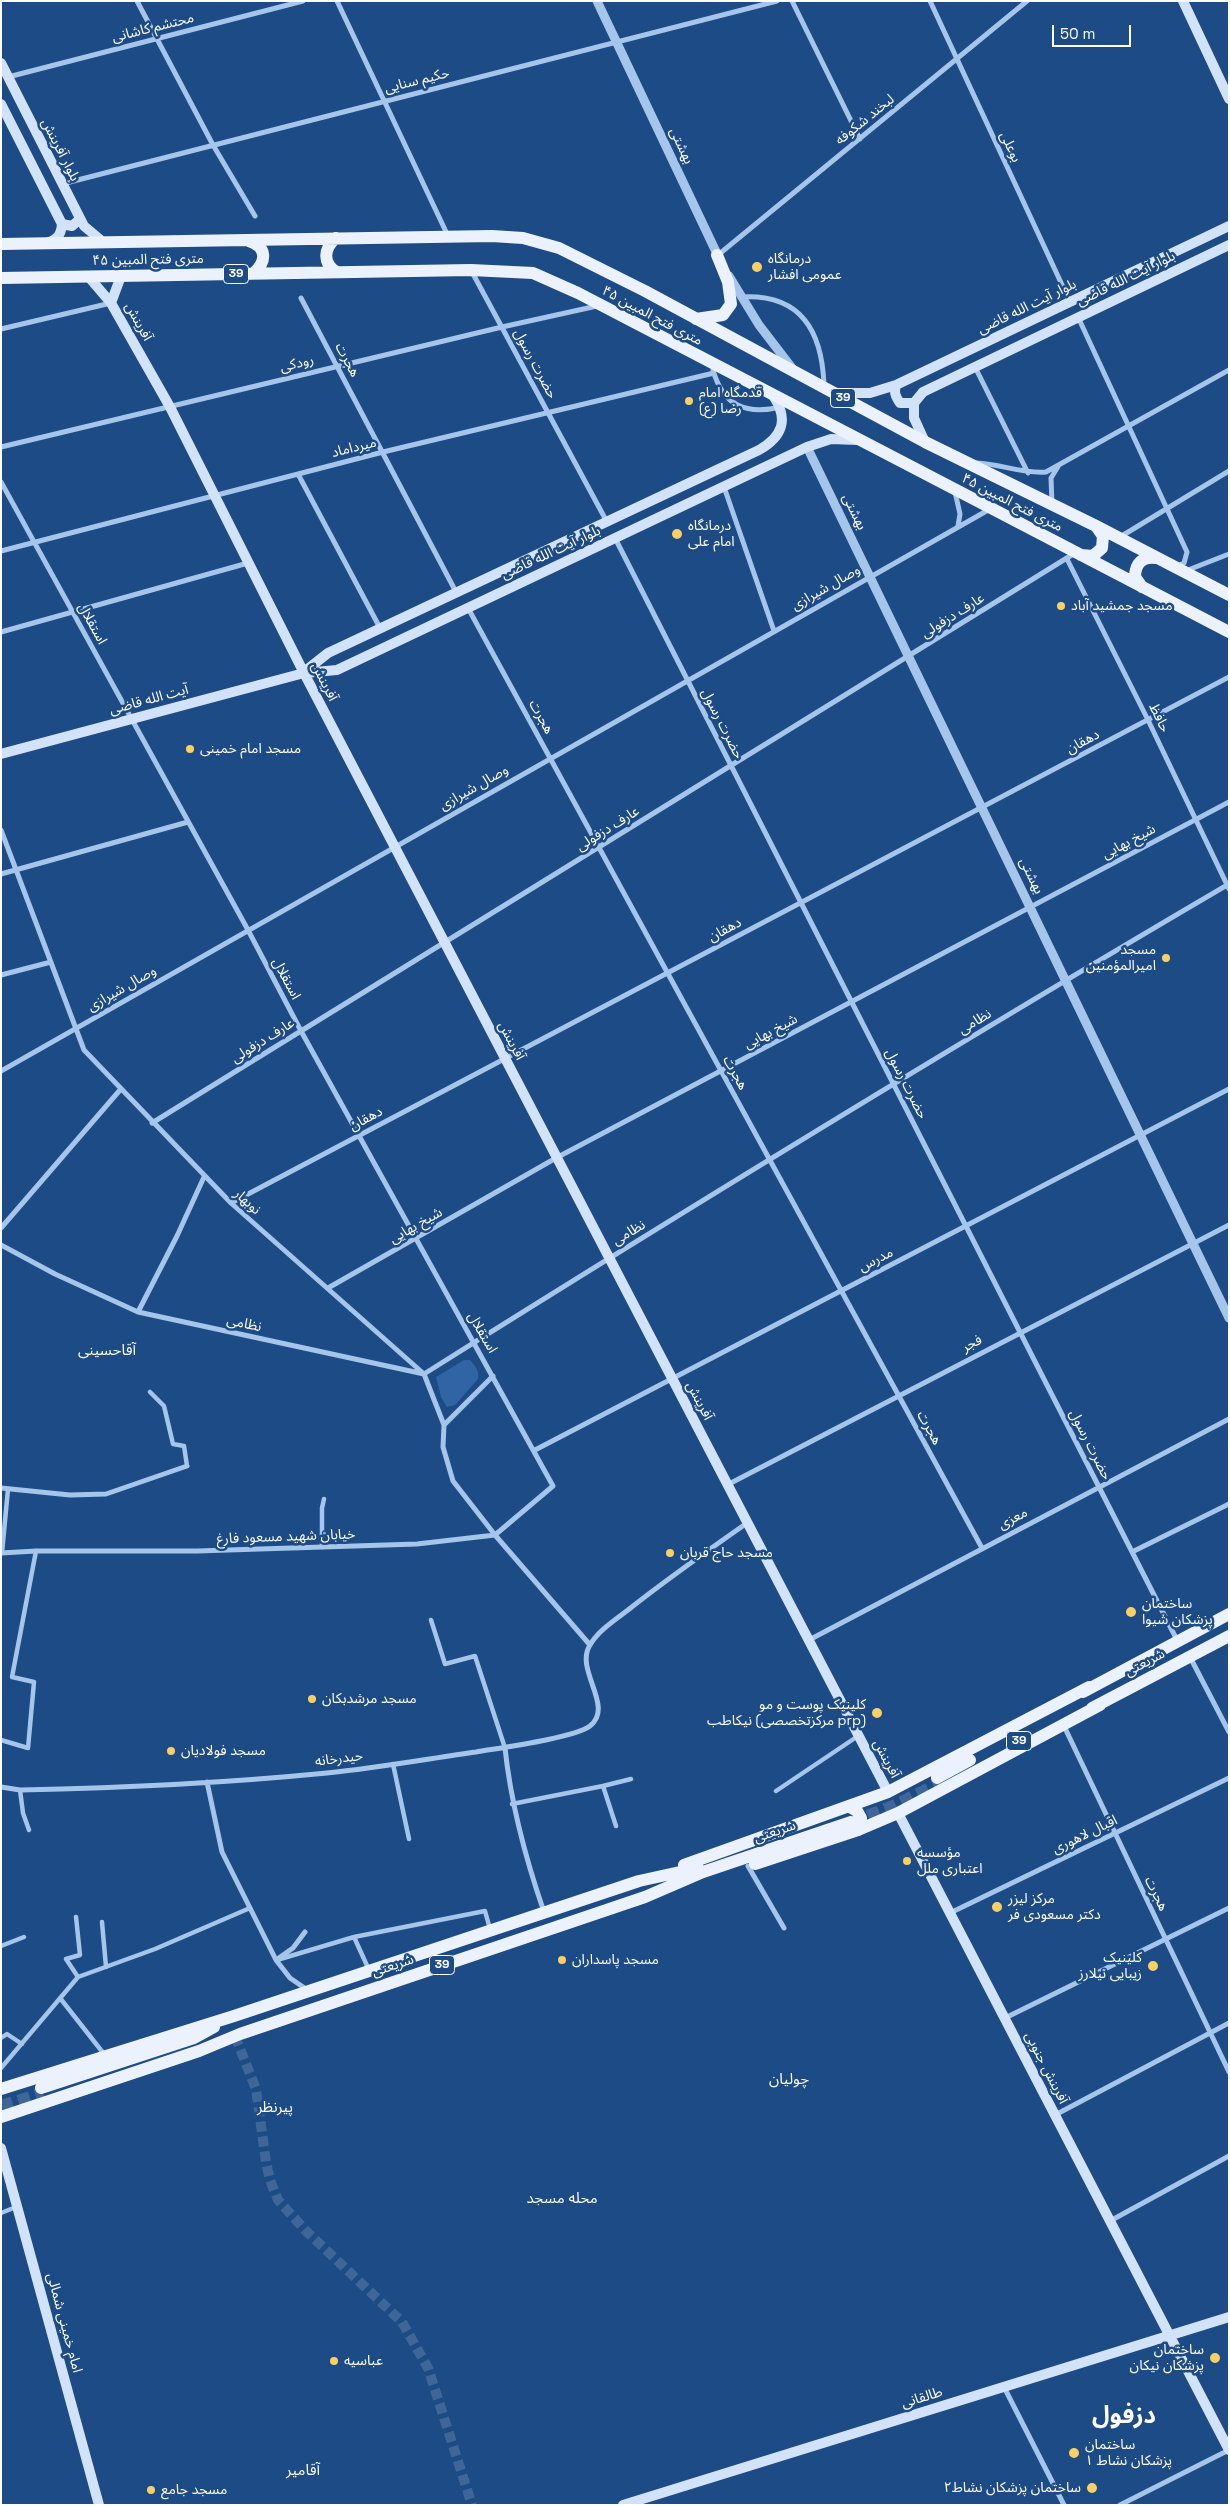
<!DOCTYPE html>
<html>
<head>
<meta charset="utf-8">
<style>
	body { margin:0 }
	#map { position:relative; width:1230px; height:2506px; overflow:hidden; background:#1d4b86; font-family:"Space Grotesk",sans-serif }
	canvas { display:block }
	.frame { position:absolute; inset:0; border:2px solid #fff; pointer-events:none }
	.scale { position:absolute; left:1052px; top:25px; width:79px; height:22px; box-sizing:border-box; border:2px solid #fff; border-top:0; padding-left:6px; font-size:15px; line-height:18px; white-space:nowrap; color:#fff; -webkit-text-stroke:4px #1d4b86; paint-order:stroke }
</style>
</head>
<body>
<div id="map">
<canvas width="1230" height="2506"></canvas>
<div class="frame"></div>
<div class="scale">50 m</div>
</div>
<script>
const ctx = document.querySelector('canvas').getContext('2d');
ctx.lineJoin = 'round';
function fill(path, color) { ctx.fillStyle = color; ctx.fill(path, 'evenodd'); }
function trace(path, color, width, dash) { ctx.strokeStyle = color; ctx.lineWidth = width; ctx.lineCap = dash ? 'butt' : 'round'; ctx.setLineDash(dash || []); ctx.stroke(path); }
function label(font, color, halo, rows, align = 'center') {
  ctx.font = font + ' "Space Grotesk","Noto Sans Arabic",sans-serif'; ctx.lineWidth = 5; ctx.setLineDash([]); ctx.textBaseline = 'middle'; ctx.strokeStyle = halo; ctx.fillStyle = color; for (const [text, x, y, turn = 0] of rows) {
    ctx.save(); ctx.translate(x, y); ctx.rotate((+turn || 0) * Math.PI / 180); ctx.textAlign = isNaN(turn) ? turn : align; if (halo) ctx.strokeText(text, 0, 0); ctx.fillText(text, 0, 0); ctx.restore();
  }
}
fill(new Path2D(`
	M464 1360H470C476 1366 479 1371 478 1379L455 1405 447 1407 441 1397 436 1377Z`), '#3164a4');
trace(new Path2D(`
	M235 2036 256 2089 266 2162 270 2180 278 2200 305 2230 402 2322 428 2368 472 2505`), '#3f6698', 10, [10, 5]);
trace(new Path2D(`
	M851 1822 893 1806 940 1783
	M1 2106 43 2093`), '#3f6698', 12, [12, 6]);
trace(new Path2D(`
	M150 1392 164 1406 173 1444 184 1446 187 1466
	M322 1547V1508L324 1499
	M2 1553 8 1489
	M431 1620 445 1664 475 1656 505 1748
	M1 1740 28 1748 34 1682 12 1677 36 1551
	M393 1764 409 1839
	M20 1790 23 1813 29 1830
	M776 1791 858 1736
	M512 1804 603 1786
	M616 1826 603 1786 631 1779
	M76 1917 80 1955 66 1959 78 1977
	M102 1922 106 1967
	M354 1937 369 1970
	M1 1946 24 1937
	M277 1960 354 1937 485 1911 490 1929
	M60 1998 104 2054
	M1 2038 7 2034 22 2044
	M1 2068 78 1977 155 1949 250 1908
	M1 2213 16 2207`), '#a6c5eb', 4.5);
trace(new Path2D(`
	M137 1 213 145 255 216
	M337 1 448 236
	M792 1 860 139
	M930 1 1070 302
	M8 77 303 1
	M62 184 777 1
	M718 255 1027 1
	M472 272 607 522
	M742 297C801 294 822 331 824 385
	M301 298 456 592
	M1078 317 1187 552 1184 563 1178 566
	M1 329 111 303
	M975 367 1028 473
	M713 370C723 406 746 415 781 407
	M1 447 502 327 597 306
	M977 463C1001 464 1022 474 1046 472L1229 370
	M298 474 380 628
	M1 482 248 930 301 1031 553 1486 495 1535 417 1544 197 1551H36L1 1553
	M724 487 774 631
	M955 492 960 514 958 526
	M1052 504 1051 478 1059 465
	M1120 537 1229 471
	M615 538 1177 1640
	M1 551 383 452 714 373
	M1067 559 1148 720 1229 889
	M1188 570 1229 554
	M468 608 982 1548
	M1 632 248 563
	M1 830 84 1050 231 1203 424 1374 444 1425 443 1447 453 1481 495 1535 590 1645
	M1 874 188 822
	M1 975 51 962
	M1 1071 990 509
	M152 1123 1075 553
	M231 1203 1229 677
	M1 1228 120 1090
	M1 1245 55 1274 138 1312 424 1374C690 1207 958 1043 1229 884
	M328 1288 556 1158 1229 802
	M138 1312 177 1236 204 1177
	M444 1425 493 1376
	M535 1450 1229 1089
	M727 1485 1229 1225
	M1 1488 70 1495 106 1494 187 1466
	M1132 1552 1229 1504
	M809 1640 1229 1419
	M1190 1657 1229 1732
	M1064 1726 1229 2072
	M505 1748C511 1805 525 1857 544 1912
	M207 1782 222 1852 276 1960 290 1978 306 1989
	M1 1787 20 1790C123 1788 225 1783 327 1773 377 1768 427 1759 476 1752 499 1748 574 1738 590 1726 615 1706 574 1670 590 1645 598 1631 616 1619 628 1610 667 1579 707 1551 747 1523
	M748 1866 784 1928
	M950 1913 1229 1778
	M276 1960 293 1948 305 1932
	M1005 2018 1229 1908
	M1055 2115 1229 2023
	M1110 2221 1229 2156
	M1004 2387 1064 2505
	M1120 2505 1229 2450`), '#a6c5eb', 5);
trace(new Path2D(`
	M597 1 719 258
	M729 276 759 325 792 368
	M807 447 1229 1318`), '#a6c5eb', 9);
trace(new Path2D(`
	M1183 1 1229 99
	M1 63 84 226 103 242
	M1 104 62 224C61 235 58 239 47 243
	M62 224 72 226 80 219
	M88 276 111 303 170 407 304 673 888 1792
	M111 303 121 276
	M896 385C894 392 895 396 900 403H914
	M835 393H870L896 385 1229 226
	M925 442 914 418V403L923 392 1229 245
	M304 672 328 653 759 450C782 437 789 420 774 397
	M1 754 304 673 337 670 807 447 831 439 858 440
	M898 1813 1229 2450
	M1 2148 99 2505
	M623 2505 1229 2317`), '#d2e2f8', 10);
trace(new Path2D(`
	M336 238C323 249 323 263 336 272
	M249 241C267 247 267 261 254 273
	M1 244 492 236 523 238 559 248 645 291 925 442 1096 526 1229 595
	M1 278 471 270 533 273 578 293 1229 632
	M696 319 723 315 731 304 728 282 717 255
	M1081 555 1093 556 1102 548 1103 536 1096 526
	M1142 587 1135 577C1135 563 1143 556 1156 558
	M1083 1692 1229 1614
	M1092 1708 1229 1636
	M937 1778 970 1760
	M850 1807 857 1811 861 1818 858 1830
	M755 1864 858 1830 898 1813 1100 1705
	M684 1865 888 1792 1089 1687
	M41 2088 194 2038 214 2027
	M1 2089 234 2016 639 1881 698 1868
	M1 2117 199 2051 240 2034 645 1897 703 1872 851 1822`), '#ebf2fe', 12);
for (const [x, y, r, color] of [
	[757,267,6,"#fad065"],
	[689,401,5,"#fad065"],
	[677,534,6,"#fad065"],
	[1061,606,5,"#fad065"],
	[190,749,5,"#fad065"],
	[1166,958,5,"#fad065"],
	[670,1553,5,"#fad065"],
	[1131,1612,6,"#fad065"],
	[312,1699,5,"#fad065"],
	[877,1713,6,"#fad065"],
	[171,1751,5,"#fad065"],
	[907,1861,5,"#fad065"],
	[997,1907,6,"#fad065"],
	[562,1960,5,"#fad065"],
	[1153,1966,6,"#fad065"],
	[1215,2358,6,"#fad065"],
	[334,2361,5,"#fad065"],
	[1074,2453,6,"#fad065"],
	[1092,2488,6,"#fad065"],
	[151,2490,5,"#fad065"]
]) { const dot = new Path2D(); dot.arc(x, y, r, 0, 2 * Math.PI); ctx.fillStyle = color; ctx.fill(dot); trace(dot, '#1d4b86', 2); }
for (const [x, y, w] of [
	[236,274,25],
	[843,398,25],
	[1019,1741,25],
	[442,1965,25]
]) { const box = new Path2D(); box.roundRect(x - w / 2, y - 9.5, w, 19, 4); ctx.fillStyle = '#1d4b86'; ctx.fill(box); trace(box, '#fff', 1); }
label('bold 12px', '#fff', null, [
	["39",236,274],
	["39",843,398],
	["39",1019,1741],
	["39",442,1965]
]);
label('14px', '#fff', '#1d4b86', [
	["محتشم کاشانی",153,28,-14],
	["حکیم سنایی",417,81,-14],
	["لبخند شکوفه",865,120,-39],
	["بهشتی",681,146,65],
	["بوعلی",1010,147,65],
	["بلوار آفرینش",60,150,63],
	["۴۵ متری فتح المبین",148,260,-1],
	["بلوار آیت ‌الله قاضی",1126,279,-26],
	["بلوار آیت‌ الله قاضی",1027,307,-26],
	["۴۵ متری فتح المبین",652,316,28],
	["آفرینش",138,322,61],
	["هجرت",347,360,62],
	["رودکی",297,364,-14],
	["حضرت رسول",535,364,62],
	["میرداماد",354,448,-14],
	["۴۵ متری فتح المبین",1012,503,27],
	["بهشتی",854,512,64],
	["بلوار آیت الله قاضی",551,553,-25],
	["وصال شیرازی",826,588,-30],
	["عارف دزفولی",953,616,-32],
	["استقلال",92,624,61],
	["آفرینش",324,682,63],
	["آیت الله قاضی",149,700,-15],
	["هجرت",541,717,61],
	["حافظ",1159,718,64],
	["حضرت رسول",722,724,63],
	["دهقان",1083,742,-28],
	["وصال شیرازی",474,788,-30],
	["عارف دزفولی",608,829,-32],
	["شیخ بهایی",1129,842,-28],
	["بهشتی",1031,876,64],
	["دهقان",725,930,-28],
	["استقلال",286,979,62],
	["وصال شیرازی",122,989,-30],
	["نظامی",975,1022,-31],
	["شیخ بهایی",771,1032,-28],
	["عارف دزفولی",263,1041,-32],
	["آفرینش",511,1041,62],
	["هجرت",735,1073,61],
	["حضرت رسول",906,1084,63],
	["دهقان",366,1119,-28],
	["نوبهار",247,1202,42],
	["شیخ بهایی",416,1226,-30],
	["نظامی",629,1233,-31],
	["مدرس",876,1260,-27],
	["نظامی",244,1324,12],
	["استقلال",482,1333,60],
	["فجر",972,1344,-28],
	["آفرینش",699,1401,62],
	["هجرت",929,1428,61],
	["حضرت رسول",1090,1445,63],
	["معزی",1013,1519,-28],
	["خیابان شهید مسعود فارغ",286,1537,-2],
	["شریعتی",1145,1663,-28],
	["حیدرخانه",339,1759,-7],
	["آفرینش",886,1759,62],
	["شریعتی",775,1832,-19],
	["اقبال لاهوری",1085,1835,-26],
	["هجرت",1156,1894,64],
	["شریعتی",393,1966,-19],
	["آفرینش جنوبی",1046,2068,63],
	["امام خمینی شمالی",64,2323,75],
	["طالقانی",922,2398,-17]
]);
label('14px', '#fff', '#1d4b86', [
	["درمانگاه",768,259],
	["عمومی افشار",768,275],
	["قدمگاه امام",699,393],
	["رضا (ع)",699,409],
	["درمانگاه",688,526],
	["امام علی",688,542],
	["مسجد جمشید آباد",1071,606],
	["مسجد امام خمینی",200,749],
	["مسجد",1156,950,"right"],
	["امیرالمؤمنین",1156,966,"right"],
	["مسجد حاج قربان",680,1553],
	["ساختمان",1142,1604],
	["پزشکان شیوا",1142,1620],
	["مسجد مرشدبکان",322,1699],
	["کلینیک پوست و مو",866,1705,"right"],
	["نیکاطب (مرکزتخصصی prp)",866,1721,"right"],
	["مسجد فولادیان",181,1751],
	["مؤسسه",917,1853],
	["اعتباری ملل",917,1869],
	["مرکز لیزر",1008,1899],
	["دکتر مسعودی فر",1008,1915],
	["کلینیک",1142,1958,"right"],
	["زیبایی نیلارز",1142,1974,"right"],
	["مسجد پاسداران",572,1960],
	["ساختمان",1204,2350,"right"],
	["پزشکان نیکان",1204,2366,"right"],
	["عباسیه",344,2361],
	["ساختمان",1085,2445],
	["پزشکان نشاط ۱",1085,2461],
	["ساختمان پزشکان نشاط۲",1081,2488,"right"],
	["مسجد جامع",161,2490]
], 'left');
label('15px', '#fff', '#1d4b86', [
	["آقاحسینی",107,1351],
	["چولیان",789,2080],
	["پیرنظر",275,2108],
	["محله مسجد",562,2199],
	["آقامیر",303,2471]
]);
label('bold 24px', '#fff', '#1d4b86', [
	["دزفول",1124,2416]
]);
</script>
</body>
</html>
